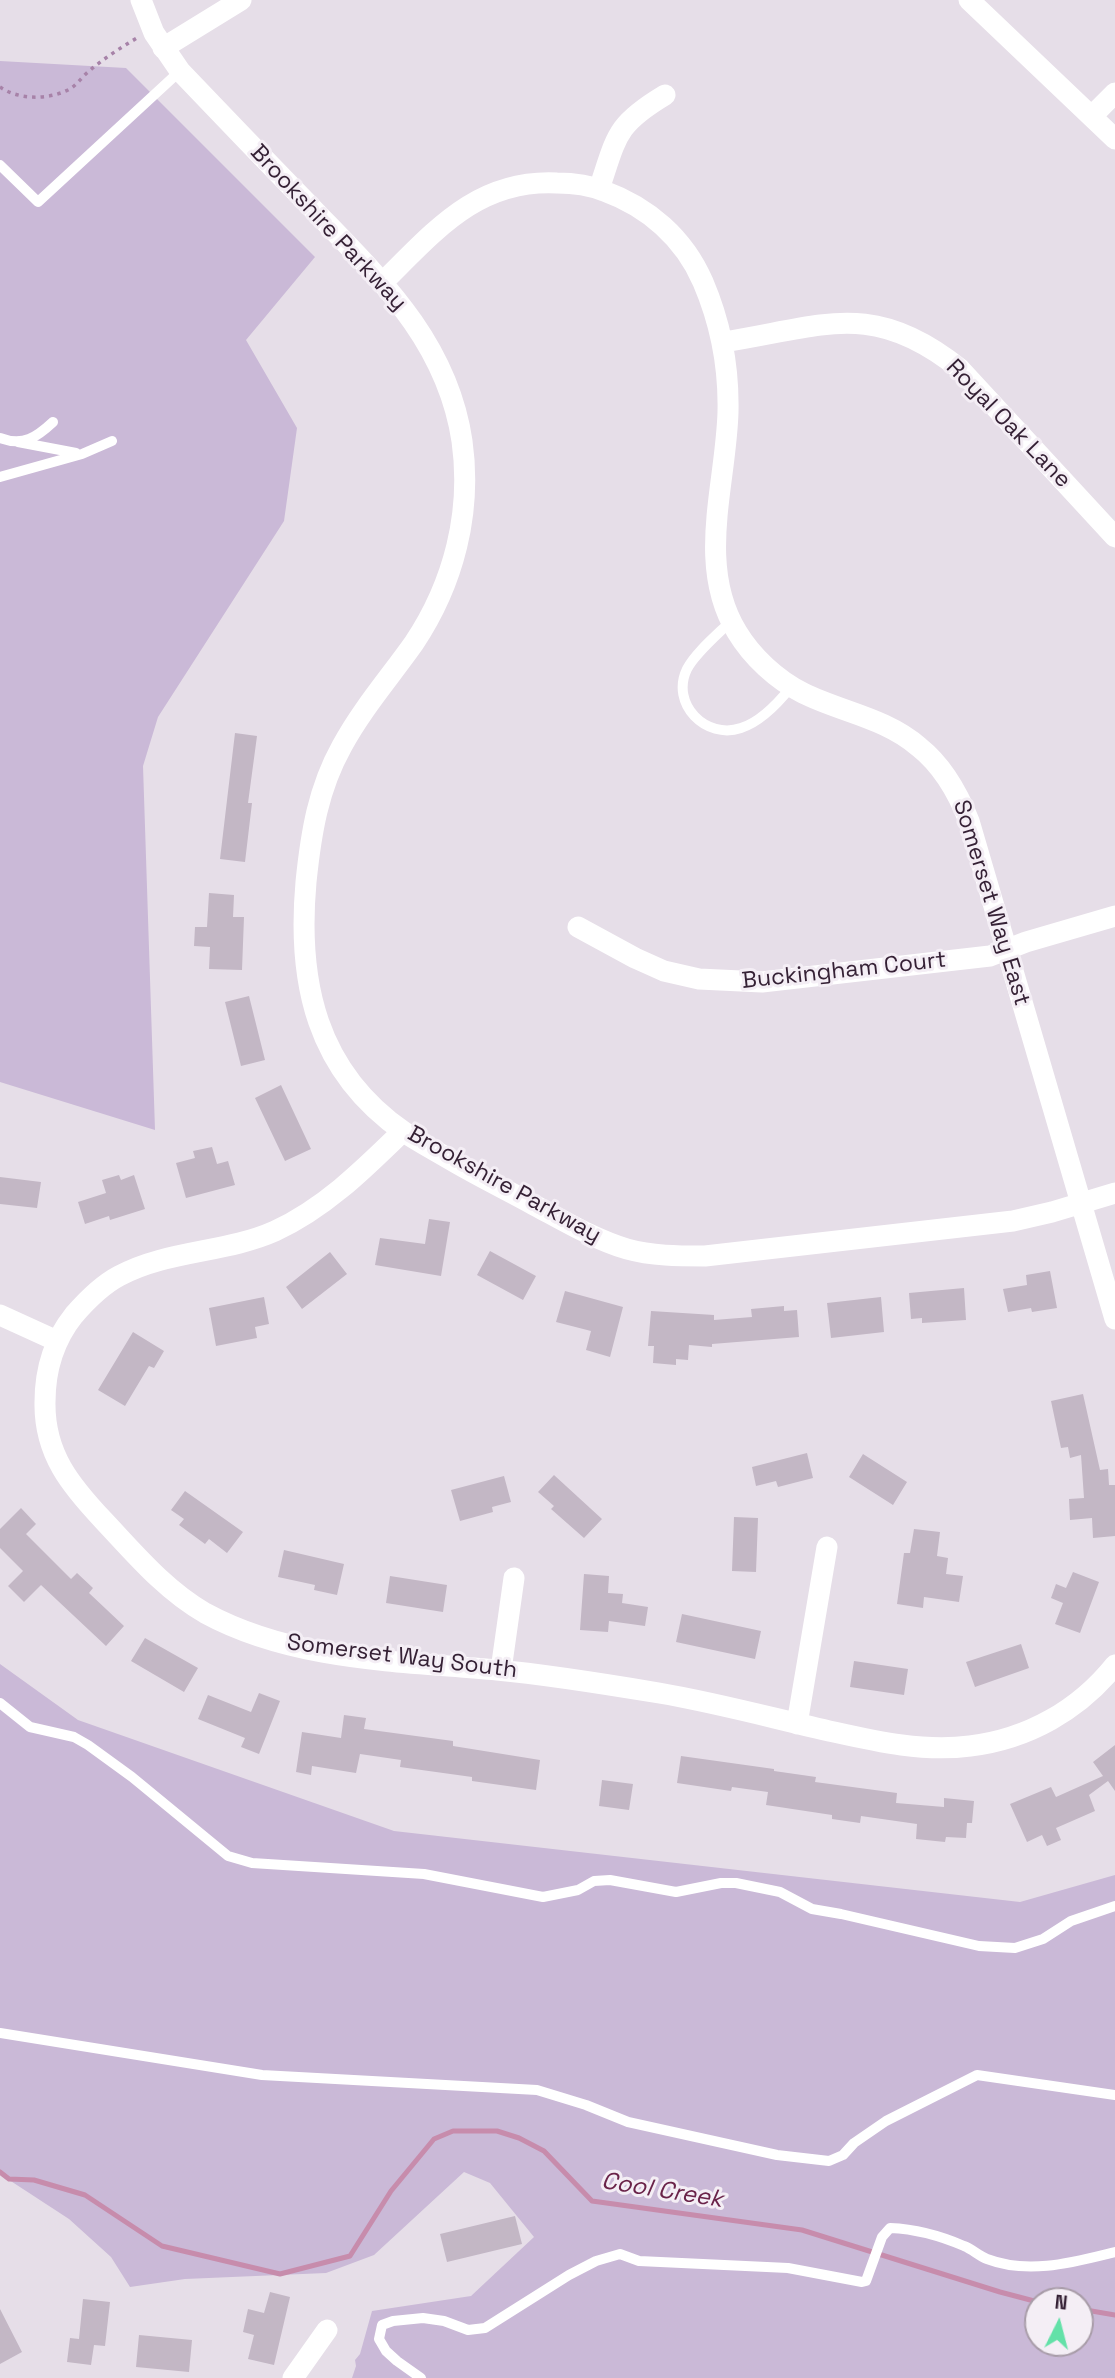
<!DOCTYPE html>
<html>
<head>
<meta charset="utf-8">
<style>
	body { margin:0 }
	#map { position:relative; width:1115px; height:2378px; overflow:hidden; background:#e6dee8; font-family:"Space Grotesk",sans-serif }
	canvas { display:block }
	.north { position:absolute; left:1024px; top:2287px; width:70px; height:70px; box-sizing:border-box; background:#f4eef5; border:2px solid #a89ca8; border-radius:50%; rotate:6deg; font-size:19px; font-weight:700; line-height:28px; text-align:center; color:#352135 }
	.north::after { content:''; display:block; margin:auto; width:24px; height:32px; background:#63e1a8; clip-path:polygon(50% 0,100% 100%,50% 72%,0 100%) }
</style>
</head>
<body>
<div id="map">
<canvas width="1115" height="2378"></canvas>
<div class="north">N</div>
</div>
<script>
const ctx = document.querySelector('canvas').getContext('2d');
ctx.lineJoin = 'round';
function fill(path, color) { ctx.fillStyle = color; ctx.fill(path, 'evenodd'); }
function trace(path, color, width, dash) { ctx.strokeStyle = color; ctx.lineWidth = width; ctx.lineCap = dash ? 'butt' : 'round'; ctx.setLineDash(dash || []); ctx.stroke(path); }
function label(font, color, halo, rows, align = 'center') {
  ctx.font = font + ' "Space Grotesk",sans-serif'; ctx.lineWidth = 6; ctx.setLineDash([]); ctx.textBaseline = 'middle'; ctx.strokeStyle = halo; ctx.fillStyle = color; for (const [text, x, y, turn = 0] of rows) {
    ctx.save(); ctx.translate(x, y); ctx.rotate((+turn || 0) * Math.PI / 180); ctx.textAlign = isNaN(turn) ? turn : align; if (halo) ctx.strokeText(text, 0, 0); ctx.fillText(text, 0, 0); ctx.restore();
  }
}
fill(new Path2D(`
	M0 61 126 68 315 257 246 340 297 428 284 521 158 717 143 766 155 1130 0 1082Z
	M0 1664 78 1720 394 1831 1020 1902 1115 1875V2378H352L356 2366 355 2360 360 2354 372 2311 471 2296 534 2237 490 2183 464 2172 374 2255 326 2273 185 2279 130 2287 111 2257 69 2219 0 2174ZM1038 2301H1080V2343H1038Z`), '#cab9d7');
trace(new Path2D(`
	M0 2172 9 2179 34 2180 85 2195 162 2246 280 2274 350 2256 391 2191 434 2139 453 2131H497L519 2138 544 2151 592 2201 802 2230 1000 2292 1038 2302
	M1080 2309 1115 2315`), '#c78cac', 5);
fill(new Path2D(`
	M235 733 257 736 248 803H252L245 862 220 859Z
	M209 893 234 895 233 917H244L242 970 209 969 210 947 194 946 195 927H207Z
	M249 996 265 1060 241 1066 225 1002Z
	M281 1085 311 1149 285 1161 255 1098Z
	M212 1147 217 1164 228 1161 235 1185 186 1198 176 1163 195 1158 193 1151Z
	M119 1175 121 1180 134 1175 145 1209 110 1220 109 1216 85 1224 78 1202 106 1193 102 1180Z
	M0 1177 41 1182 37 1208 0 1204Z
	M429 1219 450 1222 441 1276 375 1265 380 1238 425 1244Z
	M490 1251 536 1276 523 1300 477 1275Z
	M330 1252 347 1274 302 1309 286 1287Z
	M1050 1271 1057 1308 1032 1312 1031 1308 1008 1312 1003 1289 1027 1285 1026 1275Z
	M964 1288 966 1320 922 1323V1318L911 1319 909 1293Z
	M565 1291 623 1307 610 1357 586 1350 591 1331 556 1322Z
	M264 1297 269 1324 255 1327 257 1338 216 1346 209 1308Z
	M881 1297 884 1332 831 1338 827 1303Z
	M784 1306V1311L797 1310 799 1337 712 1344V1347L689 1345 688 1360 676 1359V1365L653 1363 654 1346H648L651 1311 714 1315V1320L752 1317 751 1309Z
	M133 1332 164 1351 154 1368 149 1366 125 1406 98 1390Z
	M1083 1394 1100 1470 1108 1469 1109 1485H1115V1536L1093 1538 1092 1518 1070 1520 1069 1499 1084 1498 1081 1455 1070 1458 1068 1447 1061 1448 1051 1401Z
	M807 1453 813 1478 778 1487 776 1481 756 1486 752 1467Z
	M863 1454 907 1482 893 1505 849 1477Z
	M554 1475 602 1519 584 1538 551 1509 554 1506 538 1492Z
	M504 1476 511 1502 492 1507 493 1512 460 1521 451 1490Z
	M185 1491 243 1532 227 1553 209 1539 205 1544 179 1525 184 1519 171 1510Z
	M21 1508 36 1524 26 1534 71 1579 77 1573 93 1588 89 1593 124 1626 106 1646 41 1585 24 1602 8 1586 23 1571 0 1548V1529Z
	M734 1517 758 1518 756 1572 732 1571Z
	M914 1529 940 1532 937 1556 948 1558 946 1574 963 1576 959 1602 924 1597 923 1608 897 1604 904 1553H910Z
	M284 1550 344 1564 337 1595 314 1590 315 1585 278 1577Z
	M1073 1572 1099 1582 1080 1633 1055 1624 1063 1603 1051 1598 1056 1584 1066 1588Z
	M584 1574 609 1576 608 1593 623 1594 622 1603 648 1607 645 1626 609 1621 608 1632 580 1630Z
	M390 1576 447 1585 443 1612 386 1603Z
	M682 1614 761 1631 755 1659 676 1642Z
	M145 1638 198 1668 184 1692 131 1661Z
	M1021 1644 1029 1668 975 1687 966 1662Z
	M854 1661 908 1669 904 1695 850 1687Z
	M259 1693 280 1701 259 1754 241 1747 245 1738 198 1719 208 1695 251 1712Z
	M344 1715 366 1718 364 1729 453 1741V1746L540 1760 536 1790 472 1781V1777L400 1767 401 1760 360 1754 356 1773 312 1766 311 1775 296 1772 302 1732 341 1738Z
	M1115 1745V1791L1108 1781 1089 1795 1095 1811 1056 1828 1061 1840 1047 1846 1042 1835 1027 1842 1010 1804 1051 1787 1056 1797 1103 1776 1093 1762Z
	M681 1756 774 1769V1771L816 1777 815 1782 897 1793 896 1803 944 1807V1798L974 1801 972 1823H967L966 1838 946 1837 945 1842 916 1839 917 1824 861 1816 860 1823 832 1819V1815L766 1805 768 1792 732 1787 731 1791 677 1783Z
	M602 1780 633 1784 629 1810 599 1806Z
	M515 2216 522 2244 447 2262 440 2234Z
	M270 2292 290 2297 274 2365 248 2359 254 2335 243 2332 248 2309 264 2313Z
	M83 2299 110 2302 105 2346 94 2345 91 2365 67 2362 70 2338 79 2339Z
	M0 2309 22 2352 0 2364Z
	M139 2335 192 2340 189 2372 136 2367Z`), '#c3b7c5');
trace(new Path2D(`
	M0 87C19 100 47 100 68 90 76 86 81 78 88 72 103 59 120 48 137 38`), '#a782a8', 3.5, [3.5, 5]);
trace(new Path2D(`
	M0 165 38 202 180 71
	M0 438C23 447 37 437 53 422
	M18 442 76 453
	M0 477 82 454 112 441
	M731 621C718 634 695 653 687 669 670 704 706 740 741 728 760 722 779 702 791 687
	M0 1703 30 1727 74 1737 88 1745 132 1777 228 1856 252 1863 424 1874 543 1897 578 1890 594 1881 610 1880 676 1892 721 1883H736L780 1892 812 1909 841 1914 979 1946 1015 1948 1043 1939 1071 1921 1115 1906
	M0 2033 262 2075 537 2090 586 2105 628 2122 777 2155 829 2161 843 2155 854 2143 886 2121 977 2075 1115 2095
	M421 2378 397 2361 386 2351 379 2339 382 2325 393 2321 423 2318 444 2321 468 2330 485 2328 569 2275 596 2261 620 2254 639 2261 788 2268 862 2282 866 2281 882 2237 890 2228C915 2229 941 2236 964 2246 972 2249 979 2256 987 2259 1029 2275 1074 2262 1115 2252`), '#fff', 10);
trace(new Path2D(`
	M141 0 154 33 180 71C224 117 267 162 311 207 378 277 447 340 462 441 472 512 454 583 414 643 390 677 362 709 342 746 318 789 311 833 306 882 297 982 316 1071 404 1132 419 1142 436 1151 451 1160 478 1176 507 1190 534 1205 564 1221 594 1239 627 1249 652 1256 678 1256 705 1256L1013 1221 1052 1212 1115 1193
	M969 0 1115 139
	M163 48 241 0
	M1092 116 1115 93
	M599 189C617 136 615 125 665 95
	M383 282C435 231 477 179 557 183 573 183 589 185 604 191 648 207 684 238 703 282 721 324 729 366 728 412 726 485 696 565 737 632 752 657 777 680 803 693 841 712 886 718 919 747 943 766 958 793 969 821L1115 1319
	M723 342C822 327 872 298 960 369L1115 537
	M578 927 635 958 664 971 699 979 762 982 990 956 1026 942 1115 916
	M403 1131C364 1169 325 1208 275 1231 226 1253 167 1250 119 1276 102 1285 87 1300 74 1315 54 1340 45 1370 45 1402 44 1454 71 1486 104 1521 135 1554 165 1590 205 1613 293 1661 400 1661 497 1670 551 1675 605 1684 659 1693 718 1703 776 1719 834 1732 879 1742 924 1752 970 1746 1028 1739 1079 1710 1115 1665
	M0 1315 57 1341
	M501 1670 514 1578
	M797 1724 827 1547
	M293 2378 327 2330`), '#fff', 21);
label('23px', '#352135', '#f4eef5', [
	["Brookshire Parkway",328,228,47],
	["Royal Oak Lane",1008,424,46],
	["Somerset Way East",991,903,73],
	["Buckingham Court",844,971,-6],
	["Brookshire Parkway",504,1185,29],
	["Somerset Way South",402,1657,7]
]);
label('italic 24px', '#6a2349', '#f4eef5', [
	["Cool Creek",662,2191,9]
]);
</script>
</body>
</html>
